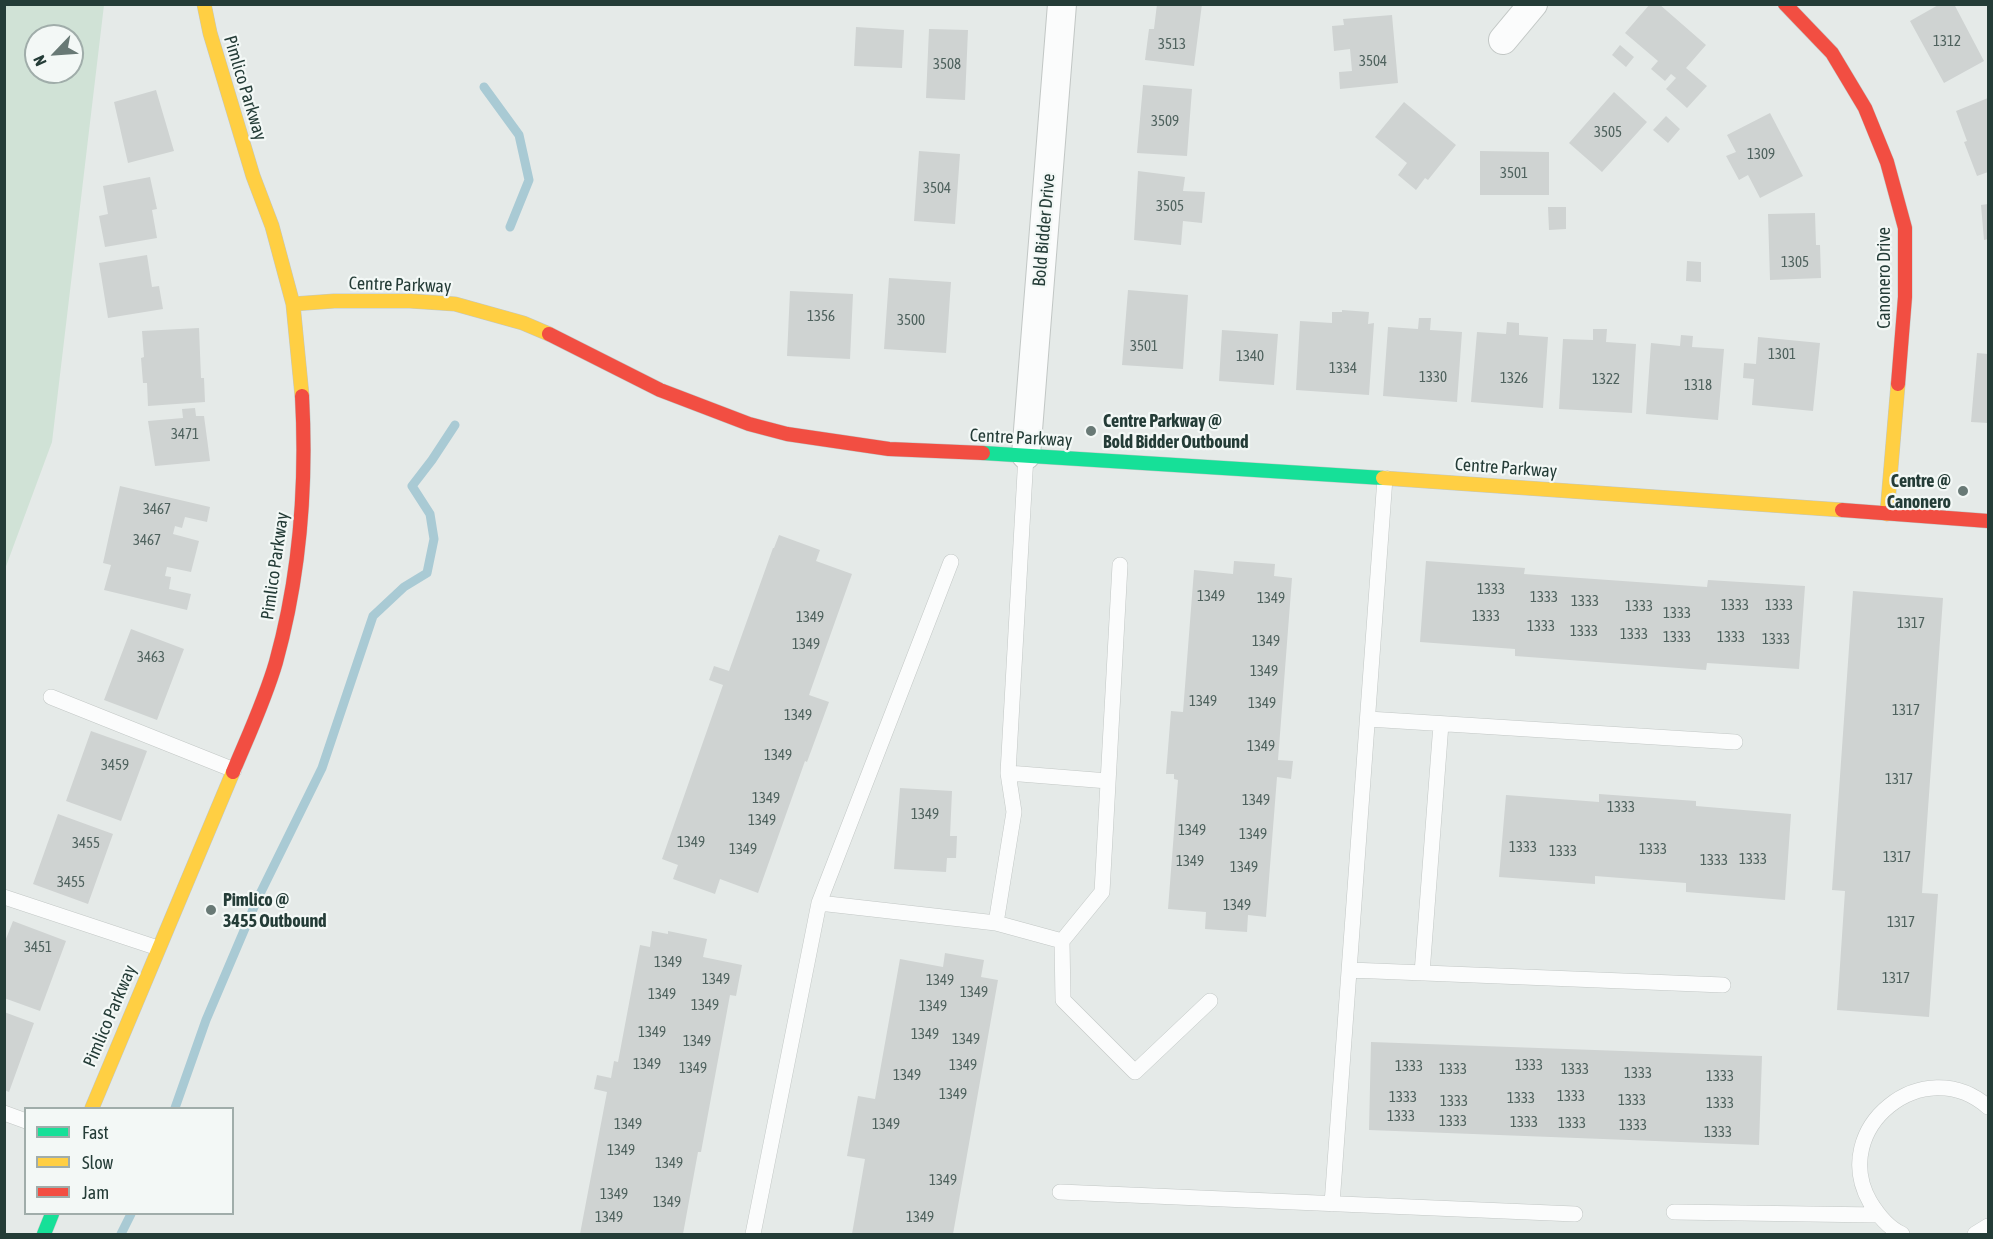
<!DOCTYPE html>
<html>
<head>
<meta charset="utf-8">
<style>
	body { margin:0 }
	#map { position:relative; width:1993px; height:1239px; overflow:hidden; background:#e5eae8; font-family:"Asap Condensed",sans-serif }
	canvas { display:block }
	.frame { position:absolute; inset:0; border:6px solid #243c37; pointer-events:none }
	.legend { position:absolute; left:24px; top:1107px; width:210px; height:108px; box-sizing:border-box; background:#f3f8f6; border:2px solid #a0adaa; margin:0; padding:8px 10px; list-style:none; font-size:18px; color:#243c37 }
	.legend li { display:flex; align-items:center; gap:12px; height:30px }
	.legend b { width:30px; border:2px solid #a0adaa }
	.north { position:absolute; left:24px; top:24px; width:60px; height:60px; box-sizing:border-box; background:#f3f8f6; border:2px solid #a0adaa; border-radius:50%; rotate:245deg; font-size:16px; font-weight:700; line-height:24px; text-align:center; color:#243c37 }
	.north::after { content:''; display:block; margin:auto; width:21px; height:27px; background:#687975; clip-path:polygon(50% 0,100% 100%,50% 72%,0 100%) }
</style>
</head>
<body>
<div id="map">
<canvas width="1993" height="1239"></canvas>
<div class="frame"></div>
<ul class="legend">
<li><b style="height:8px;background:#16e098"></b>Fast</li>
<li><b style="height:8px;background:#ffcf43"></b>Slow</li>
<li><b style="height:8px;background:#f24e42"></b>Jam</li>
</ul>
<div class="north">N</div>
</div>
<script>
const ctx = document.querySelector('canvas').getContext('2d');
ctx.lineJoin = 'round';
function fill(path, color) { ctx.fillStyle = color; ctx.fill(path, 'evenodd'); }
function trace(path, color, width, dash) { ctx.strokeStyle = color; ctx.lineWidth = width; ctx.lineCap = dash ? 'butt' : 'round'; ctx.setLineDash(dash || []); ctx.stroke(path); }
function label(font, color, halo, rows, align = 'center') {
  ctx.font = font + ' "Asap Condensed",sans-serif'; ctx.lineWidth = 4.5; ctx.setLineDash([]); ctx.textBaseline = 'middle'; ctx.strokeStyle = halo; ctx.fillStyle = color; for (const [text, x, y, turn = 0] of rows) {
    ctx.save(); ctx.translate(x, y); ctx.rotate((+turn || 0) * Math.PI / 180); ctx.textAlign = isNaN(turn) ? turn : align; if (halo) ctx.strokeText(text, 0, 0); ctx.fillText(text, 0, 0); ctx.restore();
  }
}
fill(new Path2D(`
	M5 4 104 5 52 442 5 569ZM36 36H72V72H36Z`), '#d0e2d6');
trace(new Path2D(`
	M484 87 519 135 529 180 510 227
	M175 1108 206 1020 257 900 322 768 373 616 404 587 427 573 434 539 430 514 412 486 432 460 455 425
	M121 1234 131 1214`), '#a9cad4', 9);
fill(new Path2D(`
	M1157 4H1202L1194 66 1145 60 1149 29H1154Z
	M1650 4H1659L1706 45 1686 68 1707 86 1687 108 1666 89 1676 78 1671 74 1665 81 1651 69 1658 61 1625 33Z
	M1940 4H1954L1984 61 1944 83 1910 21Z
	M1392 15 1398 83 1340 89 1339 72 1352 71 1350 49 1334 51 1332 26 1344 25 1343 19Z
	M856 27 904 30 902 68 854 66Z
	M929 29 968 30 965 100 926 98Z
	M1620 45 1634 57 1626 67 1612 55Z
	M1143 85 1192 89 1187 156 1137 153Z
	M156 90 174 151 128 163 114 102Z
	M1614 92 1647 122 1602 172 1569 143Z
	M1988 98V172L1977 176 1964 142 1967 141 1956 111Z
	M1404 102 1456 145 1428 180 1425 178 1416 190 1398 175 1407 163 1375 137Z
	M1770 113 1803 176 1760 198 1748 175 1739 180 1726 156 1736 152 1727 135Z
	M1666 116 1680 129 1668 143 1653 130Z
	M919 151 960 154 955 224 914 221Z
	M1480 151 1549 152V195H1480Z
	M1138 171 1185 177 1183 191 1205 192 1202 223 1183 221 1181 245 1134 240Z
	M150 177 157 209 152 210 157 238 105 247 99 216 108 214 103 186Z
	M1988 204V239L1984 240 1981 205Z
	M1548 207H1566V229L1549 230Z
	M1815 213 1816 245H1820L1821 278 1770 280 1768 214Z
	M147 255 152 287 159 286 163 309 108 318 99 263Z
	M1687 261 1701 262V282L1686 281Z
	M889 278 951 282 946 353 884 349Z
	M1128 290 1188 295 1183 369 1122 365Z
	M790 291 853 294 850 359 787 356Z
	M1342 310 1369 312 1368 324 1374 323 1369 395 1296 390 1300 321 1332 323V312H1342Z
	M1419 318H1431L1430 330 1462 332 1457 402 1383 396 1388 327 1418 329Z
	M1507 322 1519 323V335L1548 337 1543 408 1471 402 1477 332 1506 334Z
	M199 328 201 378H204L205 402 148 406 147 383H143L141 358 144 357 142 331Z
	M1593 329H1607L1606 342 1636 344 1632 413 1559 409 1563 339 1593 340Z
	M1222 330 1278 334 1274 385 1219 381Z
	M1681 335 1693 336 1692 347 1724 349 1718 420 1646 414 1651 343 1680 346Z
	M1758 337 1820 343 1813 411 1752 405 1754 379 1743 378 1744 363 1756 364Z
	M1977 353 1988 354V423L1971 422Z
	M195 408 196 416H204L210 461 155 466 148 421 183 418 182 409Z
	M120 486 210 507 207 522 185 517 182 528 175 526 173 534 199 541 191 572 167 567 165 576 171 577 169 589 191 594 187 610 104 590 111 565 103 563Z
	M779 535 820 550 816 561 852 574 809 695 829 702 807 762 805 761 758 893 720 879 715 894 673 879 678 865 662 859 723 685 709 680 714 666 729 671 773 548H774Z
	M1234 561 1275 564 1274 576 1292 578 1278 760 1293 761 1291 779 1277 777 1266 917 1248 915 1247 932 1205 929 1206 912 1168 909 1178 780 1174 779V774H1166L1171 711 1183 712 1194 570 1233 574Z
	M1426 561 1525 568 1524 574 1707 587 1708 580 1805 586 1799 669 1707 663 1706 670 1515 656V649L1420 642Z
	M1853 591 1943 598 1922 893 1938 894 1929 1017 1837 1010 1845 891 1832 890Z
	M131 629 184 649 157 720 104 700Z
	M91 731 147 751 121 821 66 801Z
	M900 788 952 791 950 836H957L956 858H947L946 872 894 869Z
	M1599 794 1696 801V806L1791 814 1785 900 1686 892V883L1595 876V884L1499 877 1506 795 1599 802Z
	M58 814 113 834 88 904 33 884Z
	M13 921 66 941 40 1011 4 998V944Z
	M652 931 668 934V931L707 939 703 957 742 965 736 996 730 995 701 1152H698L683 1234H580L607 1092 594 1089 597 1075 611 1078 614 1061 618 1062 640 945 650 947Z
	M945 953 984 960 981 977 998 980 953 1234H852L865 1159 847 1156 858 1096 875 1099 900 959 943 967Z
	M4 1012 34 1023 9 1092 4 1090Z
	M1371 1042 1762 1056 1759 1145 1369 1130Z`), '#cfd3d2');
const lane = new Path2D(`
	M51 697 234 770
	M1368 719 1735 742
	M1008 773 1108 781
	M4 897 158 948
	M819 903 996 923 1062 941 1063 1000 1135 1072 1210 1001
	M996 923 1014 812 1008 773 1026 455
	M1062 941 1102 892 1120 565
	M1350 970 1723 985
	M1422 973 1441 724
	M4 1113 26 1121
	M1060 1192 1575 1214
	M1332 1204 1385 478
	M1674 1212 1877 1215
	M753 1234 819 903 951 562
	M1902 1234C1888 1228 1878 1215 1870 1202 1828 1128 1924 1051 1988 1107
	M1975 1234 1988 1226`);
const street = new Path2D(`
	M1503 40 1533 4
	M1026 455 1062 4`);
const fast = new Path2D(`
	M983 453 1383 478
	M44 1234 52 1214`);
const slow = new Path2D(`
	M204 4 210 33 253 176 272 226 293 304 302 396
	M293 304 334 301H410L455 304 523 323 549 334
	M1383 478 1842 510
	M1887 514 1898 384
	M92 1108 233 772`);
const jam = new Path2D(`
	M1785 4 1832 53 1865 108 1887 162 1905 228V297L1898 384
	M549 334 660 390 749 424 787 434 889 449 983 453
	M1842 510 1988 521
	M233 772C248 736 265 700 276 662 300 575 307 486 302 396`);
trace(lane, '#c2c7c5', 16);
trace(street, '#c2c7c5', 30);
trace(fast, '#c0c7c5', 15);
trace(slow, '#c0c7c5', 15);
trace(jam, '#c0c7c5', 15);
trace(lane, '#fbfcfc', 15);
trace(street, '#fbfcfc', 28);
trace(fast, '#16e098', 14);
trace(slow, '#ffcf43', 14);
trace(jam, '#f24e42', 14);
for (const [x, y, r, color] of [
	[1091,431,6,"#687975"],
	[1963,491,6,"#687975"],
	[211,910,6,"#687975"]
]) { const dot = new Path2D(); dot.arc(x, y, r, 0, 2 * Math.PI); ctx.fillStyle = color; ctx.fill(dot); trace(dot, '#f3f8f6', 2); }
label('15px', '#4f625e', null, [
	["1312",1947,41],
	["3513",1172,44],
	["3504",1373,61],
	["3508",947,64],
	["3509",1165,121],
	["3505",1608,132],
	["1309",1761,154],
	["3501",1514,173],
	["3504",937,188],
	["3505",1170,206],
	["1305",1795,262],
	["1356",821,316],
	["3500",911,320],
	["3501",1144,346],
	["1301",1782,354],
	["1340",1250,356],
	["1334",1343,368],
	["1330",1433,377],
	["1326",1514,378],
	["1322",1606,379],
	["1318",1698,385],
	["3471",185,434],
	["3467",157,509],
	["3467",147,540],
	["1333",1491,589],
	["1349",1211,596],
	["1333",1544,597],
	["1349",1271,598],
	["1333",1585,601],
	["1333",1735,605],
	["1333",1779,605],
	["1333",1639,606],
	["1333",1677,613],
	["1333",1486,616],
	["1349",810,617],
	["1317",1911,623],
	["1333",1541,626],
	["1333",1584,631],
	["1333",1634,634],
	["1333",1677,637],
	["1333",1731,637],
	["1333",1776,639],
	["1349",1266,641],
	["1349",806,644],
	["3463",151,657],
	["1349",1264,671],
	["1349",1203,701],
	["1349",1262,703],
	["1317",1906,710],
	["1349",798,715],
	["1349",1261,746],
	["1349",778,755],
	["3459",115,765],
	["1317",1899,779],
	["1349",766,798],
	["1349",1256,800],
	["1333",1621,807],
	["1349",925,814],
	["1349",762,820],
	["1349",1192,830],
	["1349",1253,834],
	["1349",691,842],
	["3455",86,843],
	["1333",1523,847],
	["1349",743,849],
	["1333",1653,849],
	["1333",1563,851],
	["1317",1897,857],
	["1333",1753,859],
	["1333",1714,860],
	["1349",1190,861],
	["1349",1244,867],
	["3455",71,882],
	["1349",1237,905],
	["1317",1901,922],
	["3451",38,947],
	["1349",668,962],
	["1317",1896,978],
	["1349",716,979],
	["1349",940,980],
	["1349",974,992],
	["1349",662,994],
	["1349",705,1005],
	["1349",933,1006],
	["1349",652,1032],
	["1349",925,1034],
	["1349",966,1039],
	["1349",697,1041],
	["1349",647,1064],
	["1349",963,1065],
	["1333",1529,1065],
	["1333",1409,1066],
	["1349",693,1068],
	["1333",1453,1069],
	["1333",1575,1069],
	["1333",1638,1073],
	["1349",907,1075],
	["1333",1720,1076],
	["1349",953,1094],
	["1333",1571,1096],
	["1333",1403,1097],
	["1333",1521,1098],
	["1333",1632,1100],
	["1333",1454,1101],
	["1333",1720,1103],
	["1333",1401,1116],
	["1333",1453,1121],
	["1333",1524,1122],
	["1333",1572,1123],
	["1349",628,1124],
	["1349",886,1124],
	["1333",1633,1125],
	["1333",1718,1132],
	["1349",621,1150],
	["1349",669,1163],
	["1349",943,1180],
	["1349",614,1194],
	["1349",667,1202],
	["1349",609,1217],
	["1349",920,1217]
]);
label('18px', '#243c37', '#f3f8f6', [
	["Pimlico Parkway",245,88,73],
	["Bold Bidder Drive",1044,230,-85],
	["Canonero Drive",1884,278,-90],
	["Centre Parkway",400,285,2],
	["Centre Parkway",1021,438,3],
	["Centre Parkway",1506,468,4],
	["Pimlico Parkway",275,566,-82],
	["Pimlico Parkway",110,1016,-67]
]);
label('bold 18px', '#243c37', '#f3f8f6', [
	["Centre Parkway @",1103,421],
	["Bold Bidder Outbound",1103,442],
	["Centre @",1951,481,"right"],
	["Canonero",1951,502,"right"],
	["Pimlico @",223,900],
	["3455 Outbound",223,921]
], 'left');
</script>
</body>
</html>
